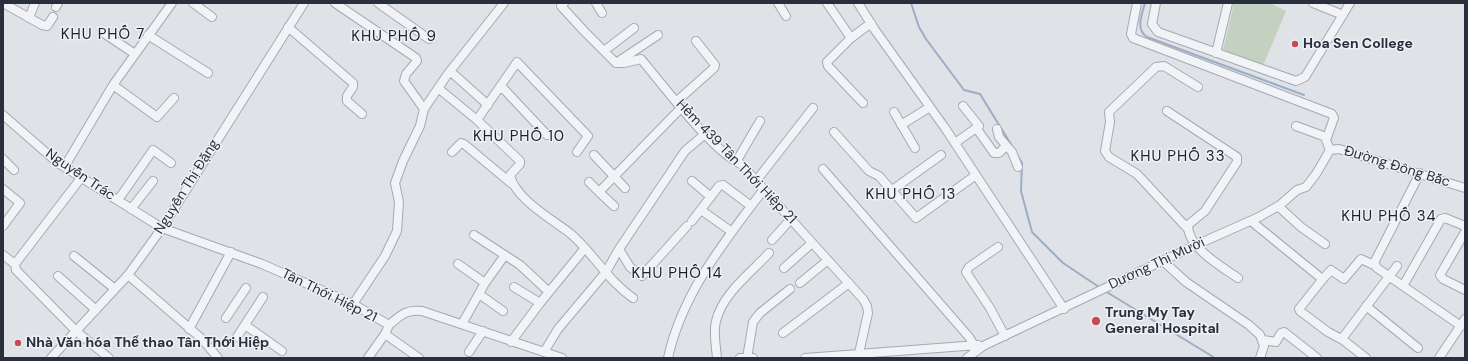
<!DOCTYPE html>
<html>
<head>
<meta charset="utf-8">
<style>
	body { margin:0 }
	#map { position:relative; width:1468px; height:361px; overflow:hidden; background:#dfe2e7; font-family:"DM Sans",sans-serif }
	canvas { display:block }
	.frame { position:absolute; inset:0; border:4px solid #292f3d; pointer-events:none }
</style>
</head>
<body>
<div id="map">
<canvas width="1468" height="361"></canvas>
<div class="frame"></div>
</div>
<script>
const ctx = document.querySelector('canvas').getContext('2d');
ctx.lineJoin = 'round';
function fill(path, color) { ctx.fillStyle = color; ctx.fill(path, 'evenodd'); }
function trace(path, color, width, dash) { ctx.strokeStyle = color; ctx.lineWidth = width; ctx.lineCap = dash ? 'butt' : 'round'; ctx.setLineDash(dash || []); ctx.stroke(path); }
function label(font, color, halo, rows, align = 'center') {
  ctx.font = font + ' "DM Sans",sans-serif'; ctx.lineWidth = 3; ctx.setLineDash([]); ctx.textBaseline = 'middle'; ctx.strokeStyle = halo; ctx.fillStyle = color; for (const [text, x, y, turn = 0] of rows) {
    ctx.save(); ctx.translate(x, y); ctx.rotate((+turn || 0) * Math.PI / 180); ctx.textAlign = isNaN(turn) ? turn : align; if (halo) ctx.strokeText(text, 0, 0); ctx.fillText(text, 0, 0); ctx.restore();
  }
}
fill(new Path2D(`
	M1234 3H1270L1286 11 1263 66 1223 50Z`), '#c4d1c1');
trace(new Path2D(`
	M911 3 919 27 926 39 964 90 980 94 1012 146
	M1145 3C1142 14 1135 29 1147 37L1304 95
	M1017 155 1022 163 1021 191 1032 232 1063 263 1099 287
	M1105 291 1215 358`), '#9cadc5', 2);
const minor = new Path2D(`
	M3 3 42 25 47 26 53 17
	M193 3 212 17
	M335 3 416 58 417 61 406 74 404 81 424 109
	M378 3 429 39
	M564 3 561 6 584 31 616 63H624L641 59C663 85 713 152 741 164L863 299 867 306 868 313 859 353
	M596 3 602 13
	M778 3 786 16
	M827 3 851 38 827 62 828 66 863 103
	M858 3 875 30 945 128 1064 309
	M1137 3 1131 34 1133 38 1332 114 1334 118 1326 140 1330 150
	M1156 3 1152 24 1158 32 1296 81 1305 77 1350 3
	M1313 3 1343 15
	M56 7 58 3
	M29 18 35 3
	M288 27 353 83V87L347 96V101L362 114
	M102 32 135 54
	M148 35 208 73
	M851 38 871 23
	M604 51 634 28
	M1216 53 1228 3
	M616 63 658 35
	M450 71 488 105
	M113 85 157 117 174 98
	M501 86 547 135
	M438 88 477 120
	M677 101 714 68 715 65 696 41
	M1167 111 1237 157V162L1205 211 1188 225C1187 247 1222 267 1238 278
	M894 112 915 148
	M3 115 58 163 162 228 262 264 353 304 389 325C401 315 406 309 422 311L562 358
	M901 125 930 107
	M1296 126 1326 137
	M977 129 994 153H999L1006 146
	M997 129 999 137 1012 152 1018 167
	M834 132 869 171 879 176 916 218 976 175
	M955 143 979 126 963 106
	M1330 150 1339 149 1465 188
	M452 152 461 143 464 144 512 184
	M577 152 588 136 517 62 477 120 520 161V164L510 175C515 199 552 219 571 234 594 254 608 281 633 298
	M594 155 625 188
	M3 159 14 170
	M736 162 760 121
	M65 166 113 85 172 3
	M823 169 969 337 974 345
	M1420 173 1374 263 1377 268 1461 326
	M81 178 15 264 16 270 76 331 109 358
	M692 181 711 197
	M756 181 813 108
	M589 182 599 192
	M3 189 20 203 3 226
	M893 194 895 188 941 155
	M118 200 153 150 171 163
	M614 206 599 192 682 107
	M1278 206 1301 227 1325 244
	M131 209 153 181
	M701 210 732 232
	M692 221 719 186 723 185 751 206
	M1251 221 1321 278 1322 280 1299 309 1300 311 1328 332 1343 340
	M687 226 642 276 630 267 619 249 685 151 705 134
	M1188 229 1137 174 1109 157 1105 151 1110 122 1109 112 1156 67 1164 66 1198 87
	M1465 232 1440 275 1443 279 1465 290
	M474 235 520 265 549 292
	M772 240 791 219
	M998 247 969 267 966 272 990 308 1005 336
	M3 255 15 264
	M74 256 115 289
	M1163 261 1186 282 1249 325 1260 335 1264 346 1260 358
	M458 264 485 283
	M784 268 812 243
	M128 275 202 339 218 358
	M58 276 96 310
	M1322 280 1331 270 1344 279 1361 259 1376 266
	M800 283 828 260
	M1403 286 1441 219 1445 218 1465 226
	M514 287 540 303 585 248
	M479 294 503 311
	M353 304 385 256 397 231 399 202 395 183 403 161 420 126 424 109 447 75 504 3
	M1366 306 1418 348
	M226 318 246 288
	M462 324 485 283 505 255
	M245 325 282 351
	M389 325 385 334 419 358
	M189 329 231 252
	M783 333 849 283
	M237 337 263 297
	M1263 340 1276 342 1281 333 1284 332 1317 358
	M511 342 540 303
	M469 352 483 331
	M544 352 558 329 606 272 619 249
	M51 358 128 275 162 228 304 3
	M368 358 385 334
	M668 358C682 293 725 241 764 189
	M717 358C716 346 713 332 716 321 723 293 751 273 769 253
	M740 358H753
	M747 358 753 322 760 313 790 289
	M805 358 978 345
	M967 358 983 346 1196 245 1259 217 1280 205 1297 190 1306 187 1316 174 1330 150
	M1366 358 1343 340 1344 336 1397 266
	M1439 358 1465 319`);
trace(minor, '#a5a9b1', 10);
trace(minor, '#f2f3f6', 8);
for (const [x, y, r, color] of [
	[1295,44,4,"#c54c55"],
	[1096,321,5,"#c54c55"],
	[18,343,4,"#c54c55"]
]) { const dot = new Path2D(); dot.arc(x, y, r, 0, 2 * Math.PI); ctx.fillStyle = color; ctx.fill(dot); trace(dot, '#eef1f5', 1.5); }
label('bold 14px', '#292f3d', '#eef1f5', [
	["Hoa Sen College",1303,44],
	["Trung My Tay",1105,313],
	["General Hospital",1105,329],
	["Nhà Văn hóa Thể thao Tân Thới Hiệp",26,343]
], 'left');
label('14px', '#292f3d', '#eef1f5', [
	["Hẻm 439 Tân Thới Hiệp 21",736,162,46],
	["Đường Đông Bắc",1397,167,17],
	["Nguyễn Trác",80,175,34],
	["Nguyễn Thị Đặng",187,187,-58],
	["Dương Thị Mười",1157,264,-25],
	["Tân Thới Hiệp 21",329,296,26]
]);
ctx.letterSpacing = '1px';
label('15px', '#1b202e', '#eef1f5', [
	["KHU PHỐ 7",103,35],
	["KHU PHỐ 9",394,37],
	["KHU PHỐ 10",519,137],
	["KHU PHỐ 33",1178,157],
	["KHU PHỐ 13",911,195],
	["KHU PHỐ 34",1389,217],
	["KHU PHỐ 14",677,274]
]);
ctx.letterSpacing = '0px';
</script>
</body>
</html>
